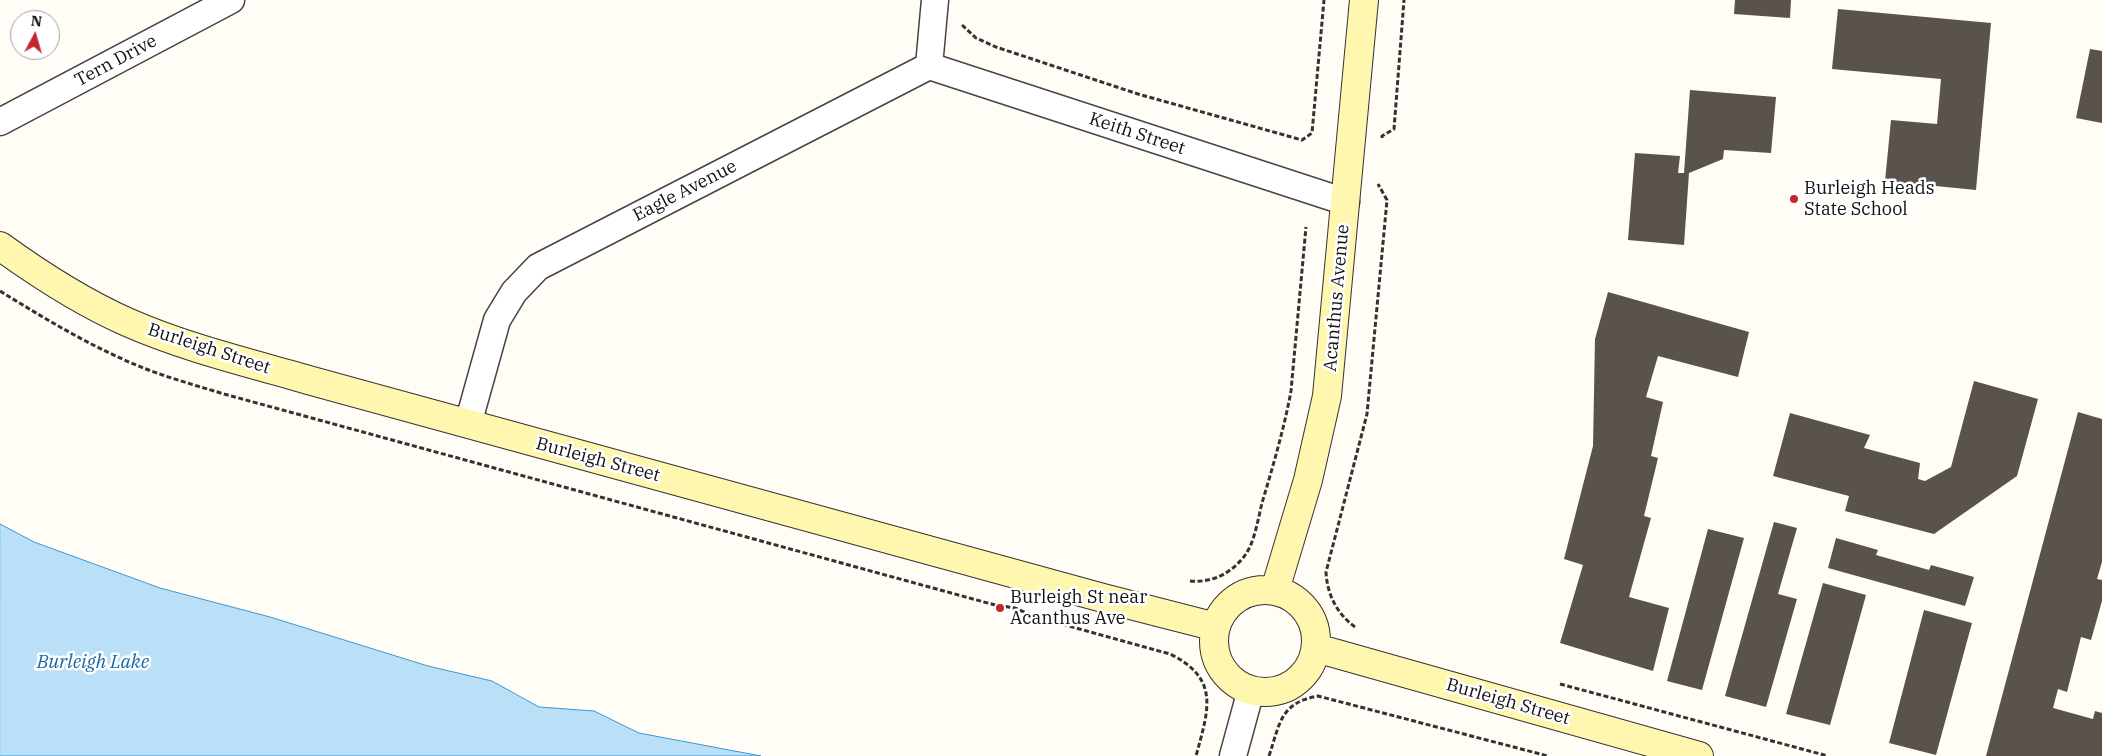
<!DOCTYPE html>
<html>
<head>
<meta charset="utf-8">
<style>
	body { margin:0 }
	#map { position:relative; width:2102px; height:756px; overflow:hidden; background:#fffdf5; font-family:"IBM Plex Serif",serif }
	canvas { display:block }
	.north { position:absolute; left:10px; top:10px; width:50px; height:50px; box-sizing:border-box; background:#fff; border:1px solid #a0a0a0; border-radius:50%; rotate:6deg; font-size:14px; font-weight:700; line-height:20px; text-align:center; color:#111 }
	.north::after { content:''; display:block; margin:auto; width:18px; height:22px; background:#c4262e; clip-path:polygon(50% 0,100% 100%,50% 72%,0 100%) }
</style>
</head>
<body>
<div id="map">
<canvas width="2102" height="756"></canvas>
<div class="north">N</div>
</div>
<script>
const ctx = document.querySelector('canvas').getContext('2d');
ctx.lineJoin = 'round';
function fill(path, color) { ctx.fillStyle = color; ctx.fill(path, 'evenodd'); }
function trace(path, color, width, dash) { ctx.strokeStyle = color; ctx.lineWidth = width; ctx.lineCap = dash ? 'butt' : 'round'; ctx.setLineDash(dash || []); ctx.stroke(path); }
function label(font, color, halo, rows, align = 'center') {
  ctx.font = font + ' "IBM Plex Serif",serif'; ctx.lineWidth = 5; ctx.setLineDash([]); ctx.textBaseline = 'middle'; ctx.strokeStyle = halo; ctx.fillStyle = color; for (const [text, x, y, turn = 0] of rows) {
    ctx.save(); ctx.translate(x, y); ctx.rotate((+turn || 0) * Math.PI / 180); ctx.textAlign = isNaN(turn) ? turn : align; if (halo) ctx.strokeText(text, 0, 0); ctx.fillText(text, 0, 0); ctx.restore();
  }
}
const water = new Path2D(`
	M0 524 34 542 160 588 270 617 428 666 492 681 539 707 594 711 639 733 761 756H0Z`);
fill(water, '#b9e0f7');
trace(water, '#3f96cf', 1);
fill(new Path2D(`
	M1735 0H1791L1790 18 1734 14Z
	M1838 9 1991 23 1976 190 1885 181 1891 120 1937 124 1941 79 1832 69Z
	M2090 49 2102 51V123L2076 118Z
	M1690 90 1776 97 1771 153 1724 150 1723 159 1689 173 1684 245 1628 240 1635 153 1680 156 1678 173H1684Z
	M1608 292 1749 332 1738 377 1658 356 1646 397 1663 402 1651 456 1658 458 1644 516 1651 518 1629 597 1669 608 1653 671 1560 643 1583 565 1564 559 1593 446 1595 339Z
	M1974 381 2038 399 2017 476 1934 534 1845 511 1849 496 1773 476 1790 413 1870 435 1864 448 1920 463 1918 479 1925 481 1951 467Z
	M2078 412 2102 419V562L2097 579 2102 580V601L2091 640 2081 637 2067 692 2058 689 2053 708 2093 719 2095 711 2102 713V756H1986Z
	M1774 522 1797 528 1778 594 1797 599 1766 707 1725 696Z
	M1708 529 1744 538 1702 690 1667 681Z
	M1836 538 1878 550 1876 555 1929 570 1931 565 1974 577 1965 606 1828 568Z
	M1823 583 1866 595 1830 725 1786 714Z
	M1924 610 1972 623 1936 755 1889 743Z`), '#5a524d');
const street = new Path2D(`
	M929 66 1346 202
	M0 122 231 0
	M468 424 497 320 514 292 538 267 929 66 935 0
	M1233 756 1251 690`);
const secondary = new Path2D(`
	M0 246C40 275 82 302 127 322 186 348 250 363 312 381L1103 598 1216 627
	M1275 590 1308 480 1327 396 1364 0
	M1214 641a51 51 0 1 1 102 0a51 51 0 1 1-102 0Z
	M1316 648 1699 756`);
trace(street, '#444', 29);
trace(secondary, '#333', 30);
trace(new Path2D(`
	M962 25 976 38 996 47 1138 94 1302 140 1312 133 1324 0
	M1382 138V136L1394 129 1404 0
	M0 291C47 320 95 349 146 369 172 379 198 386 224 394L995 605 1015 608 1036 617 1170 654C1221 679 1208 711 1196 756
	M1190 581C1213 583 1232 573 1246 554 1255 540 1258 519 1262 503 1273 466 1284 429 1291 391L1306 227
	M1355 627C1337 614 1327 594 1326 572L1367 414 1387 200 1378 184
	M1560 684 1828 756
	M1269 756C1280 723 1280 703 1318 696L1548 756`), '#333', 3, [5, 2.5]);
trace(street, '#fff', 26);
trace(secondary, '#fff6b0', 28);
for (const [x, y, r, color] of [
	[1794,199,5,"#c4262e"],
	[1000,608,5,"#c4262e"]
]) { const dot = new Path2D(); dot.arc(x, y, r, 0, 2 * Math.PI); ctx.fillStyle = color; ctx.fill(dot); trace(dot, '#fff', 2); }
label('18px', '#111', '#fff', [
	["Tern Drive",116,61,-28],
	["Keith Street",1137,134,18],
	["Eagle Avenue",685,191,-27],
	["Acanthus Avenue",1337,298,-85],
	["Burleigh Street",209,349,18],
	["Burleigh Street",598,460,15],
	["Burleigh Street",1508,702,16]
]);
label('18px', '#111', '#fff', [
	["Burleigh Heads",1804,189],
	["State School",1804,210],
	["Burleigh St near",1010,598],
	["Acanthus Ave",1010,619]
], 'left');
label('italic 19px', '#1768a6', '#fff', [
	["Burleigh Lake",93,663]
]);
</script>
</body>
</html>
